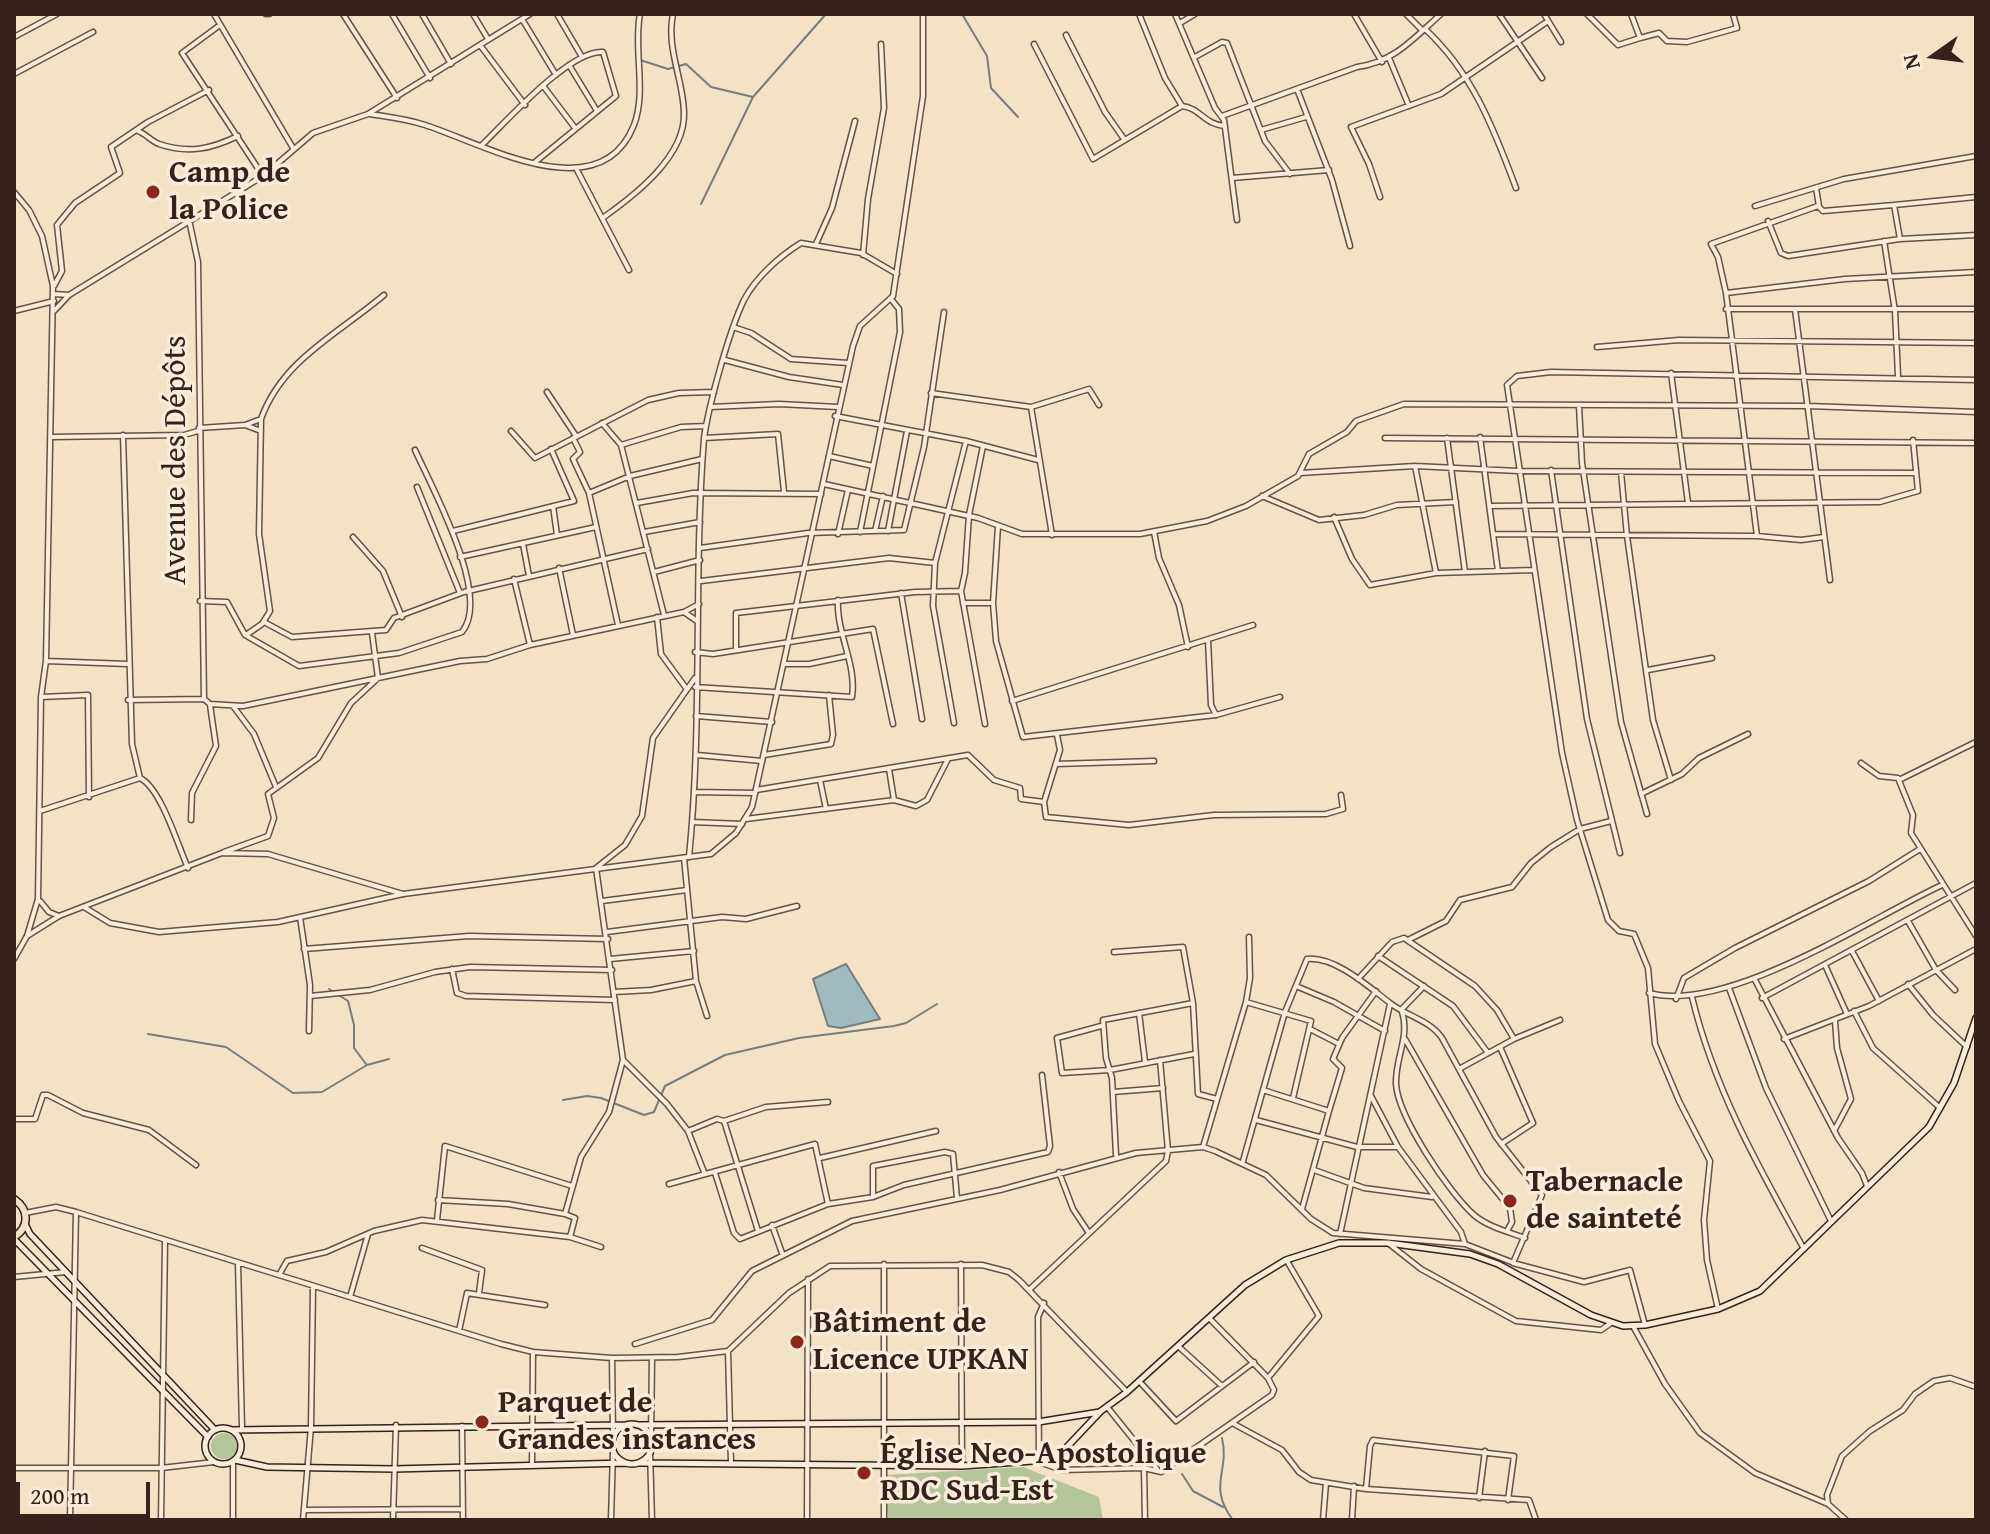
<!DOCTYPE html>
<html>
<head>
<meta charset="utf-8">
<style>
	body { margin:0 }
	#map { position:relative; width:1990px; height:1534px; overflow:hidden; background:#f3e3c4; font-family:"Gentium Book Plus",serif }
	canvas { display:block }
	.frame { position:absolute; inset:0; border:16px solid #35221b; pointer-events:none }
	.north { position:absolute; left:1894px; top:16px; width:80px; height:80px; -webkit-text-stroke:6px #f7edd9; paint-order:stroke; rotate:256deg; font-size:22px; font-weight:700; line-height:32px; text-align:center; color:#35221b }
	.north::after { content:''; display:block; margin:auto; width:28px; height:36px; background:#35221b; clip-path:polygon(50% 0,100% 100%,50% 72%,0 100%) }
	.scale { position:absolute; left:16px; top:1482px; width:134px; height:36px; box-sizing:border-box; border:4px solid #35221b; border-top:0; padding-left:10px; font-size:24px; line-height:28px; white-space:nowrap; color:#35221b; -webkit-text-stroke:6px #f7edd9; paint-order:stroke }
</style>
</head>
<body>
<div id="map">
<canvas width="1990" height="1534"></canvas>
<div class="frame"></div>
<div class="north">N</div>
<div class="scale">200 m</div>
</div>
<script>
const ctx = document.querySelector('canvas').getContext('2d');
ctx.lineJoin = 'round';
function fill(path, color) { ctx.fillStyle = color; ctx.fill(path, 'evenodd'); }
function trace(path, color, width, dash) { ctx.strokeStyle = color; ctx.lineWidth = width; ctx.lineCap = dash ? 'butt' : 'round'; ctx.setLineDash(dash || []); ctx.stroke(path); }
function label(font, color, halo, rows, align = 'center') {
  ctx.font = font + ' "Gentium Book Plus",serif'; ctx.lineWidth = 7; ctx.setLineDash([]); ctx.textBaseline = 'middle'; ctx.strokeStyle = halo; ctx.fillStyle = color; for (const [text, x, y, turn = 0] of rows) {
    ctx.save(); ctx.translate(x, y); ctx.rotate((+turn || 0) * Math.PI / 180); ctx.textAlign = isNaN(turn) ? turn : align; if (halo) ctx.strokeText(text, 0, 0); ctx.fillText(text, 0, 0); ctx.restore();
  }
}
fill(new Path2D(`
	M211 1446a13 13 0 1 1 26 0a13 13 0 1 1-26 0Z
	M1023 1467 1099 1497 1103 1520H888L885 1475Z`), '#b4c59a');
const water = new Path2D(`
	M846 964 880 1019 841 1028 828 1026 813 979Z`);
fill(water, '#a0bbbf');
trace(water, '#757e7d', 2);
trace(new Path2D(`
	M962 14 987 56 991 88 1018 117
	M640 60 668 69 686 64 711 87 753 97
	M701 204 753 97 826 14
	M329 989 348 1001 354 1025V1048L366 1064
	M148 1034 226 1047 293 1093 322 1092 367 1065 389 1059
	M563 1100 587 1096 601 1098 644 1115 654 1112 665 1086 725 1055 799 1038 894 1026 906 1023 937 1004
	M1222 1438C1230 1471 1207 1486 1233 1520
	M1182 1474 1193 1491 1223 1507`), '#757e7d', 2);
const minor = new Path2D(`
	M214 14 293 148
	M266 14H269
	M343 14 397 98
	M392 14 430 78
	M422 14 451 64
	M473 14 488 39
	M557 14 582 57
	M1139 14 1165 78 1182 106
	M1175 14 1215 108 1224 120 1237 220
	M1354 14 1382 62
	M1406 14 1422 30
	M1499 14 1542 78
	M1544 14 1561 42
	M1587 14 1618 45 1640 38 1631 14
	M522 19 556 75
	M1180 23 1195 14
	M220 25 182 53 263 176
	M1425 29C1472 72 1494 129 1516 188
	M1066 35 1105 112 1124 139
	M14 37 57 14
	M1640 38 1659 33 1667 41 1687 42 1737 28 1733 14
	M1034 44 1093 159 1182 106C1200 108 1205 125 1225 126
	M480 45 525 105
	M1195 57 1222 42 1227 43 1265 141 1290 174
	M1389 58 1409 106
	M569 65 597 111
	M14 74 93 32
	M544 87 575 128
	M1297 89 1332 180 1350 246
	M370 114C389 117 407 119 425 125 482 143 600 212 634 125 647 91 633 49 640 14
	M1222 116 1357 67C1394 62 1413 39 1441 14
	M1261 130 1306 117
	M138 131C146 134 151 141 159 144 188 154 211 149 238 136
	M481 146C505 123 570 49 603 52L616 96 534 163
	M577 170 629 270
	M1232 178 1329 170
	M1816 188 1819 206
	M14 192 29 210 42 236 53 286 46 661 41 697 38 899 27 936
	M1380 197 1369 164 1351 127 1441 94 1548 21
	M1755 206 1844 179 1976 156
	M604 217C635 195 686 156 684 112 683 78 666 49 673 14
	M189 220 198 262 204 699
	M1768 221 1781 253 1788 256 1900 239 1976 235
	M1900 239 1894 205 1976 197
	M1884 241 1895 311 1898 376
	M816 244 832 208 855 121
	M863 255 868 199 884 108 881 44
	M54 286 62 271 57 225 75 203 120 173 111 147 148 122 209 90
	M1726 293 1718 257 1711 244 1818 206 1823 211 1894 205
	M54 294 69 295
	M1726 309H1976
	M1795 309 1830 580
	M14 311 54 301
	M54 311 69 295 263 176 313 133 368 114 530 14
	M736 328 751 333 791 359 848 363
	M1597 347 1679 340 1976 343
	M725 360 789 377 843 385
	M1671 373 1688 503
	M547 392 576 436
	M931 393 1031 407
	M1579 406 1582 463 1621 722 1647 814
	M710 407 779 404 838 407
	M835 416 966 441 1038 460
	M602 423 621 445 664 615
	M245 425 261 431
	M199 428 245 425 261 419
	M511 431 535 458 648 400 679 393 714 392
	M123 435 132 744 140 778C161 788 178 846 188 868
	M52 437 184 435 198 431
	M1480 437 1498 571
	M573 438 580 452 573 459 589 493 618 625
	M704 438 778 434 784 492
	M1385 438 1976 443
	M1447 438 1465 572
	M621 445 681 427 706 426
	M983 446 969 515 965 573 961 591 985 724
	M829 456 873 466
	M1415 466 1436 573
	M1551 470 1587 719 1620 853
	M1621 472 1627 536 1653 720 1671 780
	M1300 473 1415 466 1518 471 1916 473
	M824 484 978 518 1022 534H1140L1207 521 1246 506 1298 476 1309 454 1347 432 1356 421 1404 404 1808 406 1976 412
	M417 487 460 593
	M589 493 630 476 702 459
	M1262 496 1319 520 1364 515 1397 505 1456 502
	M637 503 693 493 821 494
	M553 506 557 535
	M1490 506 1880 502 1918 491 1913 440
	M1334 517 1352 559 1370 585 1436 573 1533 570
	M998 526 993 603 996 641 1023 737 1216 715 1280 697
	M453 531 574 501 551 449
	M875 531 883 496
	M888 531 907 431
	M644 532 700 522
	M860 532 900 332 899 309 891 299
	M1154 532 1159 558 1179 605 1188 647
	M838 534 848 490
	M1493 534 1757 536 1801 540 1824 537
	M1052 535 1031 407 1089 389 1099 405
	M1757 536 1726 293 1845 279 1976 272
	M353 537 383 571 402 617
	M523 544 529 576
	M700 548 808 533 904 530 924 447 944 312
	M460 557 596 527
	M559 568 573 635
	M654 572 700 560
	M514 579 530 645
	M701 581 889 558 935 563
	M901 593 922 719
	M200 601 227 602 245 635 299 666 399 653 462 632C492 596 432 488 415 450
	M963 603H993
	M684 612 697 621
	M657 617 661 654 686 688
	M264 622 292 637 386 630 394 618 464 592 648 549
	M246 635 262 624 270 611 259 534 261 419C282 360 338 334 384 295
	M1208 640 1211 705 1216 715
	M736 650V613L915 592 961 591
	M695 652 713 654 873 629 893 724
	M46 661 127 664
	M784 664H809L847 656
	M1648 670 1712 658
	M695 687 852 697C857 664 836 633 838 600
	M41 697 88 695 89 797
	M128 700 204 699 210 704 243 706 460 661 487 659 530 645 684 612 699 604
	M1012 701 1253 625
	M233 706 254 734 276 787
	M696 716 772 722
	M954 723 933 606 935 563 966 441
	M697 755 762 761
	M764 755 831 744 833 735 829 695
	M1861 763 1879 776 1898 778 1913 815 1911 833 1976 936
	M1056 764 1154 761
	M889 769 894 800
	M820 780 826 809
	M1899 780 1976 742
	M756 790 968 755 994 780 1020 788 1021 799 1044 802 1046 817 1129 825 1214 815 1326 814 1343 809 1341 795
	M695 792 755 793
	M1641 794 1682 774 1699 758 1748 734
	M1044 802 1060 750 1057 735
	M40 811 140 778
	M746 819 894 800 916 806 927 800 948 759
	M191 820 192 793 216 746 210 705
	M692 822 742 824
	M224 852 268 836 274 818 268 794 318 758 351 703 378 678 372 633
	M689 857C703 718 693 578 704 438 709 404 729 331 744 300 756 277 780 256 801 243L861 253 897 274
	M684 858 696 981 707 1016
	M40 901 49 912 59 916
	M602 901 687 890
	M84 907 110 923 159 932 278 922 403 894
	M300 917 310 985 309 1031
	M1908 921 1936 970 1955 990
	M607 932 722 917 746 919 797 906
	M1408 940 1446 921 1460 900 1512 887 1531 863 1551 847 1580 829 1611 821
	M304 949 469 936 608 939
	M1852 951 1879 1001
	M1114 952 1183 947 1193 1003 1198 1094 1217 1099
	M1378 956 1453 1006 1488 1053
	M610 959 694 951
	M1825 965 1847 1014
	M452 969 457 993 466 996 615 1000
	M1754 978 1838 1138 1862 1173 1867 1186
	M1358 979 1392 942 1404 938 1475 986 1497 1010 1514 1039
	M1908 984 1933 1015 1967 1047
	M1296 986 1334 1002 1385 1031
	M1729 988 1766 1088 1831 1221
	M614 992 651 990 696 981
	M1649 993C1727 1014 1869 919 1942 885
	M310 996 370 990 435 972 470 967 612 970
	M1692 997C1714 1089 1759 1168 1804 1249
	M1762 998 1976 883
	M1676 999 1684 978 1735 948 1869 881 1920 849
	M1246 1002 1311 1021 1293 1098
	M1401 1010 1424 986
	M1854 1011 1873 1048 1939 1107
	M1402 1012C1410 1037 1395 1058 1396 1084 1398 1117 1449 1193 1474 1215 1488 1227 1509 1232 1525 1238
	M1139 1013 1145 1062
	M1101 1026 1057 1038 1062 1073 1110 1070 1194 1054
	M1310 1029 1339 1044
	M1405 1039 1483 1175 1510 1208 1512 1222 1507 1231
	M1784 1039 1869 1006 1976 949
	M1500 1047 1533 1123 1501 1144
	M623 1060 667 1104 688 1131 704 1172
	M1459 1069 1514 1039 1560 1020
	M1263 1090 1329 1111 1302 1209
	M1113 1092 1163 1088
	M1371 1096 1398 1147 1461 1232 1465 1244
	M1329 1111 1342 1068 1333 1059 1342 1038 1376 991
	M14 1119H35L43 1095H48L83 1113 149 1130 196 1165
	M1256 1120 1357 1147H1398
	M724 1121 766 1107 828 1102
	M688 1131 717 1119 724 1121 758 1231
	M1834 1131 1851 1099 1837 1048 1835 1021
	M1203 1147 1246 1002 1250 978 1249 937
	M1116 1155 1112 1078 1106 1058 1103 1020 1193 1003
	M820 1158 936 1131
	M1243 1161 1285 1012 1307 959C1335 956 1369 987 1390 1003 1406 1016 1430 1020 1442 1038L1496 1137 1542 1195 1513 1263
	M1314 1170 1364 1188 1432 1197
	M1059 1172 1073 1209 1089 1233
	M715 1173 734 1233 740 1239 828 1204 873 1197 904 1185 1048 1152 1050 1146 1042 1075
	M669 1184 815 1144 828 1204
	M873 1197V1166L945 1152 953 1154 957 1198
	M438 1200 508 1204 565 1214
	M25 1213 56 1207 76 1212 501 1344 533 1352 612 1358 678 1357 728 1351 789 1293 830 1266 982 1265 1009 1272 1019 1280 1127 1392
	M437 1220 445 1146 572 1186
	M772 1225 782 1253
	M1340 1234 1390 1004
	M570 1237 575 1218 565 1214 581 1157 609 1112 623 1060 596 868 625 845 642 816 653 738 695 678
	M1388 1243 1421 1269 1516 1321 1601 1330 1611 1323
	M422 1248 482 1270 479 1293
	M238 1263 242 1428
	M1513 1263 1584 1282 1630 1270 1645 1325
	M884 1264V1520
	M961 1264 962 1466
	M279 1275 287 1261 326 1252 374 1231 422 1220 570 1237 601 1247
	M14 1277 66 1272
	M1030 1289 1166 1161 1168 1151 1160 1060
	M350 1297 368 1234
	M1044 1303 1038 1317 1039 1462 1062 1470 1144 1468 1161 1472 1272 1395 1274 1390 1268 1378 1209 1318
	M1718 1309 1707 1260 1704 1220 1710 1161 1679 1101 1655 1044 1648 968 1634 934 1619 931 1608 920 1577 820 1562 753 1507 385 1517 376 1551 372 1976 380
	M1633 1326 1665 1384 1700 1433 1755 1473 1828 1504 1846 1520
	M459 1331 467 1293 545 1305
	M635 1344 712 1320 752 1271 852 1221 1000 1190 1136 1153 1203 1147 1215 1151 1266 1175 1311 1219 1333 1233 1465 1244 1514 1263
	M1178 1346 1222 1386
	M728 1351 731 1463
	M612 1358 613 1436
	M1268 1378 1319 1316 1287 1261
	M1139 1381 1176 1421 1254 1362
	M1108 1408 1157 1469
	M1234 1424 1282 1450 1299 1472 1311 1480 1366 1489 1529 1500 1536 1520
	M462 1426 463 1520
	M651 1438 652 1358
	M650 1451 652 1520
	M233 1461V1520
	M532 1465 533 1352
	M1366 1489 1370 1446 1373 1440 1381 1441 1514 1456 1508 1500
	M1479 1498 1485 1451
	M1828 1504 1827 1495 1842 1456 1870 1431 1903 1410 1915 1394 1934 1381 1950 1378 1976 1387
	M304 1510 463 1509
	M70 1520 76 1212
	M161 1520 165 1240
	M303 1520 311 1427 313 1287
	M393 1520 396 1425
	M611 1520 613 1450
	M807 1520 808 1279
	M1145 1520 1144 1468 1148 1459
	M1323 1520 1326 1483
	M1352 1520 1354 1486`);
const tertiary = new Path2D(`
	M14 959 27 936 59 916 222 853 268 854 403 894 711 854 736 833 752 807 853 346 860 326 893 296 923 96V14
	M14 1468H161L214 1462`);
const secondary = new Path2D(`
	M25 1224 30 1234 215 1430
	M14 1239 208 1437
	M612 1444a20 20 0 1 1 40 0a20 20 0 1 1-40 0Z
	M637 1425 1038 1422 1100 1412
	M205 1446a18 18 0 1 1 36 0a18 18 0 1 1-36 0Z
	M232 1430 626 1425
	M235 1460 267 1467 394 1469 626 1463
	M639 1463 962 1466 1047 1460 1065 1449 1101 1411 1127 1392 1245 1285 1286 1260 1339 1243H1388L1470 1254 1498 1264 1591 1315 1623 1326 1645 1325 1718 1309 1760 1291 1929 1127 1954 1083 1976 1018`);
const trunk = new Path2D(`
	M14 1199C29 1209 30 1227 14 1237`);
trace(minor, '#645245', 7);
trace(tertiary, '#645245', 7);
trace(secondary, '#35221b', 8);
trace(trunk, '#35221b', 9);
trace(minor, '#f7edd9', 4);
trace(tertiary, '#f7edd9', 4);
trace(secondary, '#f7edd9', 5);
trace(trunk, '#f3e3c4', 6);
for (const [x, y, r, color] of [
	[153,192,8,"#8f2418"],
	[1510,1201,8,"#8f2418"],
	[797,1342,8,"#8f2418"],
	[482,1422,8,"#8f2418"],
	[864,1473,8,"#8f2418"]
]) { const dot = new Path2D(); dot.arc(x, y, r, 0, 2 * Math.PI); ctx.fillStyle = color; ctx.fill(dot); trace(dot, '#f7edd9', 3); }
label('bold 32px', '#35221b', '#f7edd9', [
	["Camp de",169,174],
	["la Police",169,211],
	["Tabernacle",1526,1183],
	["de sainteté",1526,1220],
	["Bâtiment de",813,1324],
	["Licence UPKAN",813,1361],
	["Parquet de",498,1404],
	["Grandes instances",498,1441],
	["Église Neo-Apostolique",880,1455],
	["RDC Sud-Est",880,1492]
], 'left');
label('32px', '#35221b', '#f7edd9', [
	["Avenue des Dépôts",177,460,-90]
]);
</script>
</body>
</html>
